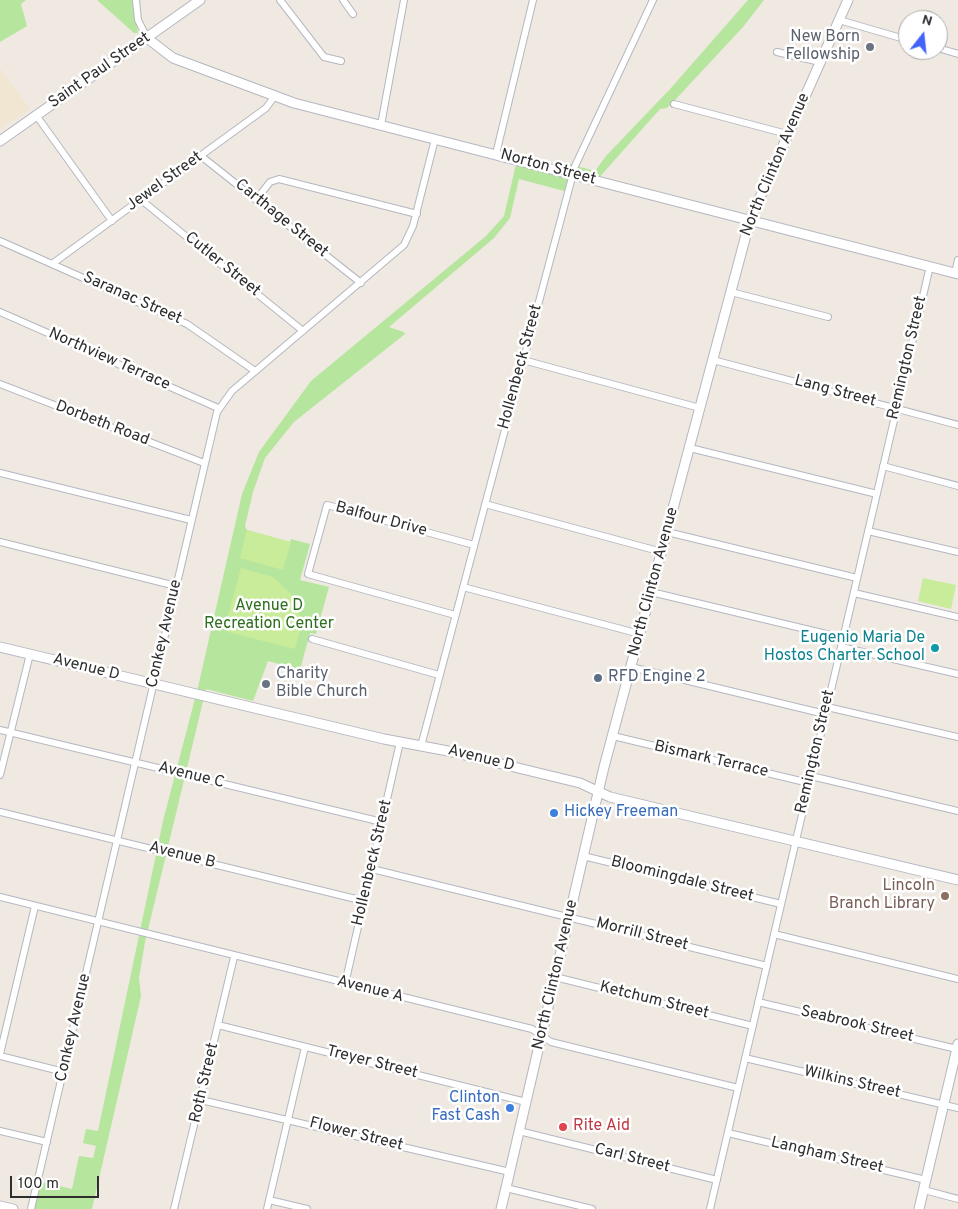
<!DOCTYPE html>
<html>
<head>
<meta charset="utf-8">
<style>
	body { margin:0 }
	#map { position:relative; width:958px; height:1209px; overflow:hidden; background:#efe9e1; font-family:Overpass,sans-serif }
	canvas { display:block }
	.north { position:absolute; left:898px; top:10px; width:50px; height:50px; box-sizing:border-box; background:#fff; border:1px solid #ababab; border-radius:50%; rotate:16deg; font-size:14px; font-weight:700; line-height:20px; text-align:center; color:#2e2e2e }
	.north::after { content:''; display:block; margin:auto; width:18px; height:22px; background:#4264fb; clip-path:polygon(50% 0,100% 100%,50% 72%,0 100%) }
	.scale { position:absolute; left:10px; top:1176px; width:89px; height:22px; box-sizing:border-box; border:2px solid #2e2e2e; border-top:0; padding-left:6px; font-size:15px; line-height:18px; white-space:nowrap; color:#2e2e2e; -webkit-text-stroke:4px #fff; paint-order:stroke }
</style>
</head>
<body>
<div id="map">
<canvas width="958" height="1209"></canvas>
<div class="north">N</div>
<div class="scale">100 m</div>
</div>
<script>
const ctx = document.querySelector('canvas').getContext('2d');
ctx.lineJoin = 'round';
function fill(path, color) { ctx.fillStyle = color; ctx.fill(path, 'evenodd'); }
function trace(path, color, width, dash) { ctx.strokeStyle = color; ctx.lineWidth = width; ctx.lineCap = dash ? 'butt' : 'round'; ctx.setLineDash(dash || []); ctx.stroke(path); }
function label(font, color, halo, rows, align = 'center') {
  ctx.font = font + ' Overpass,sans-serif'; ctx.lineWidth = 5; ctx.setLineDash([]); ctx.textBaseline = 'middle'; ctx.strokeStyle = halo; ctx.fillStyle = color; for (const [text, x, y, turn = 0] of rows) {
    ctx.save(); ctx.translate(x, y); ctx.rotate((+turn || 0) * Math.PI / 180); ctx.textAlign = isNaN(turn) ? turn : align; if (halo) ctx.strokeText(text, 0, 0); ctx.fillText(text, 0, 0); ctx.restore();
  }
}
fill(new Path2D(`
	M0 68 30 109 0 129Z`), '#f0e6d1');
fill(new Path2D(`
	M0 0H26L21 4 27 26 0 42Z
	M97 0H132L138 33H134Z
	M748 0H764L743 27 676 99 667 108 660 109 596 181 573 174 568 192 519 179 510 218 494 238 389 327 404 332 405 334 294 422 265 458 253 492 245 526 247 530 290 542 291 539 310 544 300 580 329 587 316 634 310 633 300 670 268 661 253 701 206 689 145 942 139 978 141 996 92 1209H31L38 1181 72 1189 79 1156 93 1158 96 1146 83 1143 86 1129 98 1131 163 821 198 687 242 494 259 452 311 381 486 236 504 216 517 160 564 172 566 163 595 171 606 156 671 88Z`), '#b6e59e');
fill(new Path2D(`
	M247 530 291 542 283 570 240 558Z
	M241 568 273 577 292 595 302 622 295 649 228 632 225 627Z
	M923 578 956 585 951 609 918 601Z`), '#c9ec9a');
const street = new Path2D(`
	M136 0 138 20 147 38
	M280 0 324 57 341 61
	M343 0 353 14
	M839 20 908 40
	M938 48 958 54
	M777 52 820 62
	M674 104 787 134
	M36 115 112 221
	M381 125 404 0
	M496 154 533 0
	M201 156 361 283
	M140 199 303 331
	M256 200 270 182 279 179 417 214
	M0 241 187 324 255 371
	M52 264 266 108 274 97
	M955 273 958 260
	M731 292 828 317
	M0 312 218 408
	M523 360 700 408
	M713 360 958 425
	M0 384 204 463
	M690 448 877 494
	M883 466 958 486
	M0 473 191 520
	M485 504 662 552
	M868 531 958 552
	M667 532 857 578
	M0 542 176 586
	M463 587 640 634
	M651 592 843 638
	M854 593 958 617
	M455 615 308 574 327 505 474 545
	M312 639 439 675
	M841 647 958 674
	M631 667 825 714
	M827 707 958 737
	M0 730 382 822
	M613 736 809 783
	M421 746 575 166 653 0
	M0 775 30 654
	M811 776 958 811
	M0 812 364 901
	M583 856 781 904
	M372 869 767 966
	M0 897 532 1029 551 1042 738 1088
	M774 934 958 979
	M555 977 753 1026
	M345 984 400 742
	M758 1002 957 1049
	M218 1025 526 1102
	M0 1054 35 906
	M0 1056 64 1072
	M745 1058 958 1108
	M201 1100 510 1172
	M0 1131 47 1142
	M519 1131 717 1180
	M728 1133 926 1180
	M506 1188 592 1209
	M924 1190 958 1199
	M269 1200 307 1209
	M31 1209 217 412 232 391 404 245 413 226 435 139
	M174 1209 234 957
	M267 1209 305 1047
	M710 1209 930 266`);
const secondary = new Path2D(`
	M147 38 173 58 294 103 958 274
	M0 141 200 0
	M0 647 384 739 448 751 580 783 610 797 958 880
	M0 1206 13 1209
	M501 1209 604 767 750 220 848 0
	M919 1209 958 1044`);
trace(street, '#b4b7c1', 8);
trace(secondary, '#b4b7c1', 11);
trace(street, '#fff', 6);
trace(secondary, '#fff', 9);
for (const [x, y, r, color] of [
	[870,47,5,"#6b7280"],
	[935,648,5,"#0f9aa8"],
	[598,678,5,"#5c6f8a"],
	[266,684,5,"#6b7280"],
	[554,813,5,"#3f7fe0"],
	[945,896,5,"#8d6e63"],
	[510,1108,5,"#3f7fe0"],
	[563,1127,5,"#e0444e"]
]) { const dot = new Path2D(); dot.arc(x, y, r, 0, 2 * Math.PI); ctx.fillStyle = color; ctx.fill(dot); trace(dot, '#fff', 2); }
label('16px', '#5b616d', '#fff', [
	["New Born",860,38],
	["Fellowship",860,56],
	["Charity",276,675,"left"],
	["Bible Church",276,693,"left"]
], 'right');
label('16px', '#2e2e2e', '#fff', [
	["Saint Paul Street",100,71,-35],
	["North Clinton Avenue",776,165,-67],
	["Norton Street",548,168,15],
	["Jewel Street",165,182,-36],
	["Carthage Street",281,219,39],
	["Cutler Street",222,265,39],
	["Saranac Street",132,299,24],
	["Remington Street",908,358,-77],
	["Northview Terrace",109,360,24],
	["Hollenbeck Street",521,367,-75],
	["Lang Street",835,392,15],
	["Dorbeth Road",102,424,21],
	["Balfour Drive",381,520,15],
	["North Clinton Avenue",654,582,-75],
	["Conkey Avenue",165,634,-77],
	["Avenue D",86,668,14],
	["Remington Street",816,752,-77],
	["Avenue D",481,759,14],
	["Bismark Terrace",711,760,13],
	["Avenue C",191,776,14],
	["Avenue B",182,856,14],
	["Hollenbeck Street",373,863,-77],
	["Bloomingdale Street",682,880,14],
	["Morrill Street",642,935,14],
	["North Clinton Avenue",556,975,-77],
	["Avenue A",370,990,14],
	["Ketchum Street",654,1001,14],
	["Seabrook Street",857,1025,13],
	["Conkey Avenue",74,1028,-77],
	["Treyer Street",372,1063,14],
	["Roth Street",205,1083,-77],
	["Wilkins Street",852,1083,13],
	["Flower Street",356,1135,14],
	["Langham Street",827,1156,13],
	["Carl Street",632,1159,14]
]);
label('16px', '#2c6e1b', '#fff', [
	["Avenue D",269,607],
	["Recreation Center",269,625]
]);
label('16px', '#0d838f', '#fff', [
	["Eugenio Maria De",925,639],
	["Hostos Charter School",925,657]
], 'right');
label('16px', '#4e5e75', '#fff', [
	["RFD Engine 2",608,678]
], 'left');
label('16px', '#366cbe', '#fff', [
	["Hickey Freeman",564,813],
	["Clinton",500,1099,"right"],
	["Fast Cash",500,1117,"right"]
], 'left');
label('16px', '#785e54', '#fff', [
	["Lincoln",935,887],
	["Branch Library",935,905]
], 'right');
label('16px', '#be3a42', '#fff', [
	["Rite Aid",573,1127]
], 'left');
</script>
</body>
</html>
